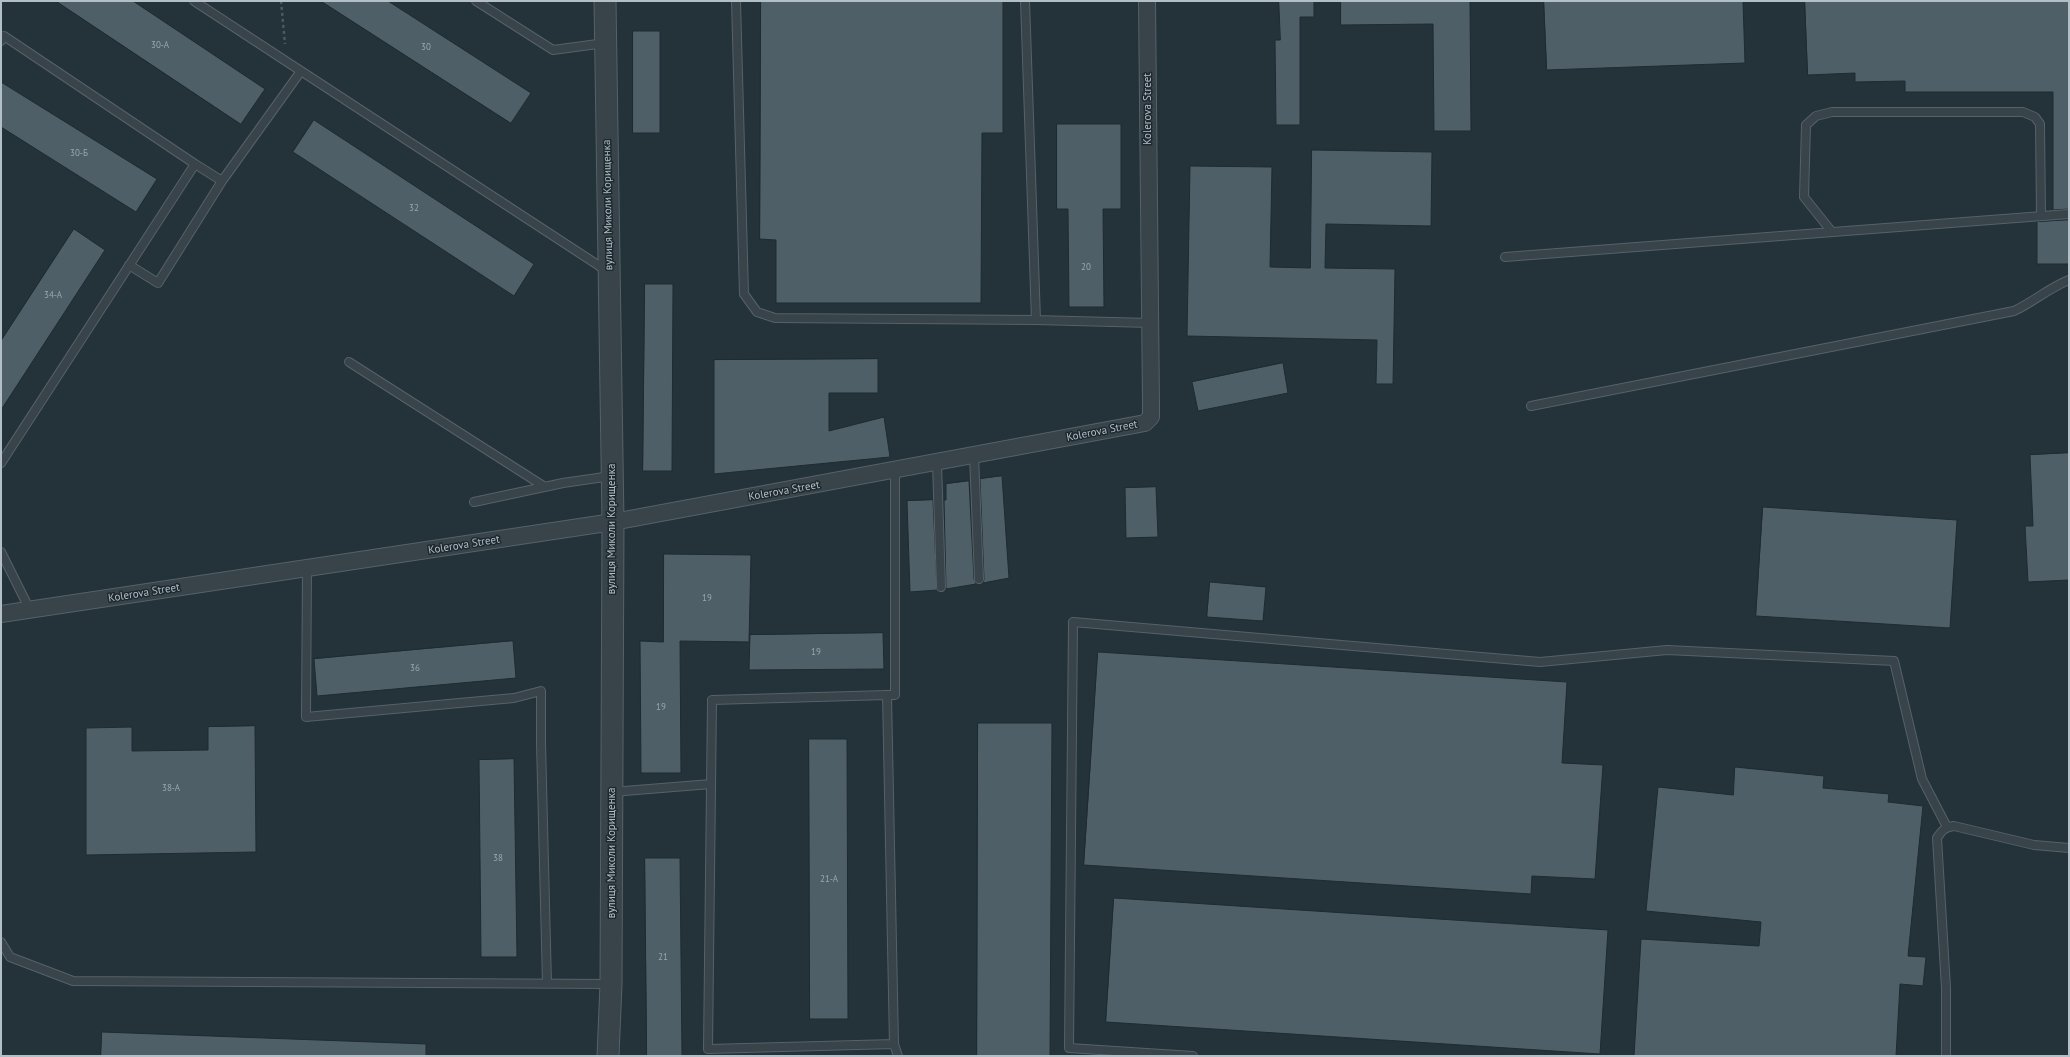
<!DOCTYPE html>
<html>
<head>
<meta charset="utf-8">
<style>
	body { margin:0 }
	#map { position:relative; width:2070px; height:1057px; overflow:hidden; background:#24323a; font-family:"PT Sans",sans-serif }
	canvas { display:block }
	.frame { position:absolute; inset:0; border:2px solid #b3bfc6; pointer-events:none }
</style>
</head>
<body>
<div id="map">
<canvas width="2070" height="1057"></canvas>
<div class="frame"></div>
</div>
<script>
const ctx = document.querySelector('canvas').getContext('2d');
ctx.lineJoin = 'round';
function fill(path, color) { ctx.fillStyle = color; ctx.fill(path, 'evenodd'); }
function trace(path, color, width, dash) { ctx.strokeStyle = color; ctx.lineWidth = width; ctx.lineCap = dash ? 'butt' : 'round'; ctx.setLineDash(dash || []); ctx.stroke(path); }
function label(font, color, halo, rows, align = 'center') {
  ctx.font = font + ' "PT Sans",sans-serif'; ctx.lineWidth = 3; ctx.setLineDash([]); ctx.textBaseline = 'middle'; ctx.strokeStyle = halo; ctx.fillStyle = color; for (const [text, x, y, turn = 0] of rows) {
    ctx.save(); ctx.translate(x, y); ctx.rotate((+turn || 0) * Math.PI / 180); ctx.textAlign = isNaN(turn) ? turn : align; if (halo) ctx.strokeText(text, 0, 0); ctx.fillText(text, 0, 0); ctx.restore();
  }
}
const building = new Path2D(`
	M56 1H133L265 89 241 124Z
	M321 1H388L531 93 511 123Z
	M761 1H1003V133H982L981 303H776V240L760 239Z
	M1279 1H1314V17H1300V125H1276L1275 40H1280Z
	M1341 1H1470L1471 131H1434L1433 24 1341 25Z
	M1544 1H1743L1745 63 1547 70Z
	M1805 1H2069V209L2053 210V92H1905V81L1855 82V73L1808 75Z
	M633 31H660V133H633Z
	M1 82 157 179 136 212 1 127Z
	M314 120 534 264 514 296 293 152Z
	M1057 124H1121V209H1103L1104 307H1069L1068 209H1057Z
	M1312 150 1432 152 1431 226 1326 224 1325 268 1395 269 1393 384H1376L1377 340 1187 336 1190 166 1272 167 1270 267 1310 268Z
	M2069 220V264H2037V222Z
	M74 229 105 250 1 410V341Z
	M645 284H673L672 471H643Z
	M878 359V393H829V431L884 417 890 457 714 474V360Z
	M1283 363 1288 393 1198 411 1192 382Z
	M2069 453V580L2028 582 2025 526H2033L2030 455Z
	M1002 476 1009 578 983 583 984 579 980 479Z
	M969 481 974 579 976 584 946 589 944 500H946V484Z
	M1156 487 1158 537 1126 538 1125 488Z
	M933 500 937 590 910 592 907 501Z
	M1763 507 1957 520 1950 628 1756 616Z
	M664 554 751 555 749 642 680 641 681 773H641L640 641 663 642Z
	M1210 582 1266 587 1263 621 1207 617Z
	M883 633 884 669 749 670 750 635Z
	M513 641 516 678 317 696 314 659Z
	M1098 652 1567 682 1562 763 1603 765 1595 879 1532 876 1531 894 1084 865Z
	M978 723H1052L1050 1056H977Z
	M255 726 256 852 86 855V728L132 727V751L208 750V727Z
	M809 739H847L848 1019H810Z
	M514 759 517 957H481L479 760Z
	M1735 767 1824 776 1823 788 1889 794 1888 802 1923 806 1908 956 1926 957 1923 986 1900 984 1896 1056H1634L1641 939 1759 946 1761 922 1646 911 1658 787 1733 795Z
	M645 858H680L682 1056H647Z
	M1114 898 1608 930 1600 1054 1106 1022Z
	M102 1032 426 1044V1056H101Z`);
fill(building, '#4f5f68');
trace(building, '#1f2b31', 1);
const service = new Path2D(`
	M194 1 301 71 222 181
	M476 1 553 50 605 43
	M736 1 744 294 757 312 775 318 1036 320 1150 323
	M1025 1 1036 320
	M1 41 4 36 195 164 1 463
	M301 71 607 271
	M1832 232 1804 197 1806 125 1816 116 1832 112H2023L2035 117 2040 124 2041 216
	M1505 257 2069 214
	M129 265 158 283 222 181 195 164
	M349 362 545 487
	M1531 406 2014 311C2033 302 2049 288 2069 280
	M974 456 979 579
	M937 463 941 587
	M474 502 563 483 611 476
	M1 552 30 610
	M307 568 306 717 514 698 541 691V743L547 984
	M887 695 894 1044 708 1049 712 700 887 695H895V470
	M612 792 711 784
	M1 942 10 957 73 981 610 984
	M894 1044 898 1056
	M1193 1056 1069 1048 1073 622 1540 662 1667 650 1894 661 1922 779 1947 827
	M1946 1056V988L1937 838C1942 830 1945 827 1954 826L2034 845 2069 848`);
const minor = new Path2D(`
	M1 614 613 522 1145 423 1151 417V406L1147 1`);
const tertiary = new Path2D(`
	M605 1 613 522 611 984 608 1056`);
trace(service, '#566268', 10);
trace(minor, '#566268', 18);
trace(tertiary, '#566268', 23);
trace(new Path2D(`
	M281 1 285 44`), '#485c59', 2.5, [3, 3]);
trace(service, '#38444a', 8);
trace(minor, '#38444a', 16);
trace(tertiary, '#38444a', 21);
label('9px', '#9aa7ae', null, [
	["30-А",160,45],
	["30",426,47],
	["30-Б",79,153],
	["32",414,208],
	["20",1086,267],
	["34-А",53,295],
	["19",707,598],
	["19",816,652],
	["36",415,668],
	["19",661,707],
	["38-А",171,788],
	["38",498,858],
	["21-А",829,879],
	["21",663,957]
]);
label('11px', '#b3bfc6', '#1d292f', [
	["Kolerova Street",1148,109,-90],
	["вулиця Миколи Корищенка",608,205,-91],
	["Kolerova Street",1102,431,-11],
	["Kolerova Street",784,491,-10],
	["вулиця Миколи Корищенка",612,529,-90],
	["Kolerova Street",464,545,-9],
	["Kolerova Street",144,593,-9],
	["вулиця Миколи Корищенка",612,853,-90]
]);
</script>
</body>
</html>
